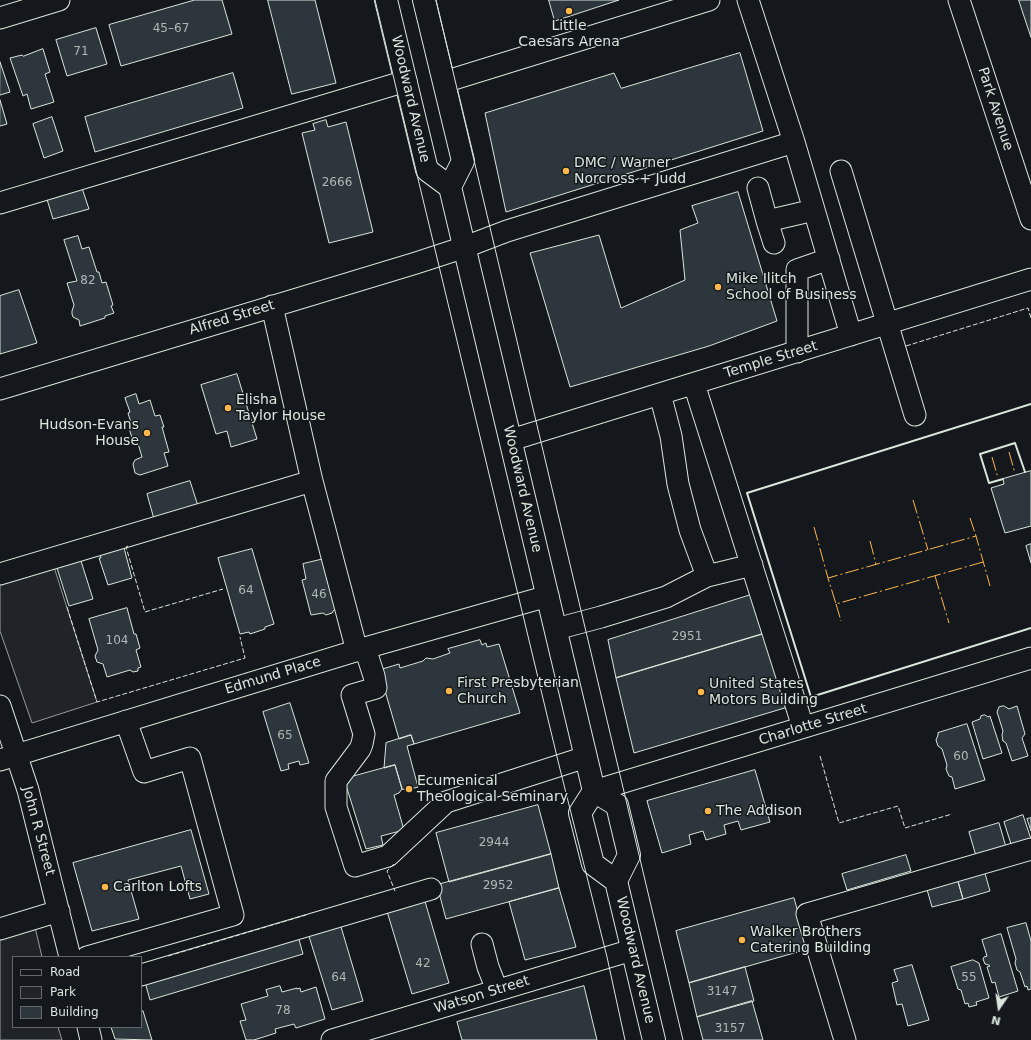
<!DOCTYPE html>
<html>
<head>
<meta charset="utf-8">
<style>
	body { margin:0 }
	#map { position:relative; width:1031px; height:1040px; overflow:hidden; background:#14181c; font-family:"DejaVu Sans",sans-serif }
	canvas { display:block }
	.legend { position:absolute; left:12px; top:956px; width:130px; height:72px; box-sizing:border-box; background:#14181c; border:1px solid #626a69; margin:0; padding:5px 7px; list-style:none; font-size:12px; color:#d8e6dc }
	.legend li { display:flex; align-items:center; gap:8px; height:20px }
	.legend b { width:20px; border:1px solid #626a69 }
	.north { position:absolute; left:979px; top:988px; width:40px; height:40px; -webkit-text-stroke:3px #14181c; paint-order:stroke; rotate:193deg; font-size:11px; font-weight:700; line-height:16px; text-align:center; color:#d8e6dc }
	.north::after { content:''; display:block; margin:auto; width:14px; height:18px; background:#d8e6dc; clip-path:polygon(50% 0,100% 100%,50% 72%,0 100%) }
</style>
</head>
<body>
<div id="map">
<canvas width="1031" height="1040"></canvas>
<ul class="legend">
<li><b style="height:5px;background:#14181c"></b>Road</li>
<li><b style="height:11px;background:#202428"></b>Park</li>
<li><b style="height:11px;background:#2c363c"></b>Building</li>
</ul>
<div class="north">N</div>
</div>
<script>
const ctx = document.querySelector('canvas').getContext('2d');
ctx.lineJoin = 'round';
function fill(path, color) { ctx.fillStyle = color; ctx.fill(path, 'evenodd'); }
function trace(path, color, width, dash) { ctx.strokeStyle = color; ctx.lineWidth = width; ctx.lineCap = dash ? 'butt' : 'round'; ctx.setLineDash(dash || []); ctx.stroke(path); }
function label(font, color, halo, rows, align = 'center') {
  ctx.font = font + ' "DejaVu Sans",sans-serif'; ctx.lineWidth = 3; ctx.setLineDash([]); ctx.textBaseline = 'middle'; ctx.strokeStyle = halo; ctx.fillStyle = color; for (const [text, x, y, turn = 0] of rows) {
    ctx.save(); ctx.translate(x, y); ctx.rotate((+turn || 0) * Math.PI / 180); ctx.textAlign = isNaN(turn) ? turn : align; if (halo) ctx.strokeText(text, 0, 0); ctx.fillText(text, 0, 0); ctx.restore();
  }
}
const green = new Path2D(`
	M54 567 97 702 32 723 0 631V582Z
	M35 927 42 957H13V1027H58L62 1040H0V937Z`);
fill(green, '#202428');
trace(green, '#939e99', 1);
const building = new Path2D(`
	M195 0H222L232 34 121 66 109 25Z
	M268 0H315L336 83 292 94Z
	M549 0H619L555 21Z
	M1019 0H1031V37Z
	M96 28 107 64 67 76 56 40Z
	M43 49 50 72 45 74 54 102 31 109 27 94 23 96 10 58 22 55 23 56Z
	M740 53 763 131 506 212 485 113 614 73 621 88Z
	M0 62 10 92 0 95Z
	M233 73 243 108 95 152 85 117Z
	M0 100 7 124 0 126Z
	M52 117 63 151 44 158 33 124Z
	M326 120 328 127 346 122 373 232 329 243 302 133 315 130 313 124Z
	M81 185 89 209 53 219 46 196Z
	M738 192 777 321 709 346 570 387 530 253 599 235 621 308 685 280 680 230 698 223 692 206Z
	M78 236 82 249 89 247 97 272H99L102 283 106 282 113 305 111 306 114 313 105 316V318L80 326 79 320 73 317 72 314V311L74 305 67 283 77 281 64 240Z
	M19 290 37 343 0 354V296Z
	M237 374 257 439 231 447 227 431 216 434 201 385Z
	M136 394 139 404 150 400 155 416 160 415 164 427H162L169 452 164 453 168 466 140 475 135 473 133 464 135 460 142 457 137 440 132 438 129 428 131 423 128 413 130 412 125 398Z
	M1031 471V526L1005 533 991 488 1004 484 1003 479Z
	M190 481 198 506 154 519 147 494Z
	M1031 544V563L1026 546Z
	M124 548 132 578 108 585 99 558H101L100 554Z
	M252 549 274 624 265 627V629L250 634 249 632 240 634 218 558Z
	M324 559 336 609 334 610 332 613 326 615 323 613 311 615 302 580 306 579 303 564Z
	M81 561 93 599 69 606 57 568Z
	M754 594 766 633 616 678 608 640Z
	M127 608 134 634H136L140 648 136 650 141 667 138 668V671L133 672 130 670 107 677 103 664 97 662 95 656 98 650 89 619Z
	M766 633 788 707 634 753 616 678Z
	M480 640 482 645 486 643 487 647 499 644 520 713 414 744 411 735 399 739 379 670 399 664 400 668 423 661 426 658 433 659 450 653 448 649Z
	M290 703 309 763 300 765 299 761 288 764 289 769 281 771 263 712Z
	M1004 706 1009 709 1017 706 1025 734 1022 738 1028 756 1012 761 1006 743 1003 741 1002 735 1003 731 997 712 999 707Z
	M985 715 988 717 990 716 1002 753 983 759 972 722 980 719 981 716Z
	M967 724 985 780 955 789 952 777 949 776 946 769 947 765 942 749 938 746 936 740 938 735V733Z
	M411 735 414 744 407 746 418 787 407 790 402 789 395 765 384 768 386 743Z
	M395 765 402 789 399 793 394 795 404 830 381 836 383 845 366 849 344 779Z
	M755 770 770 822 741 830 738 821 724 825 726 834 706 840 703 831 689 835 691 844 662 853 647 801Z
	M538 805 551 854 449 882 436 833Z
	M1023 815 1031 839 1011 844 1004 822Z
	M1031 818V831L1027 819Z
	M999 823 1006 847 976 856 969 832Z
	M191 830 209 894 190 899 181 866 128 880 139 919 92 931 73 863Z
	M551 854 559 888 446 919 437 885Z
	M906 855 911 871 847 890 842 874Z
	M984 870 990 891 963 899 957 878Z
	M957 878 963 899 932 907 926 886Z
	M559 888 576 947 525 960 509 902Z
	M424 898 449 983 412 994 386 908Z
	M794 898 808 949 689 983 676 931Z
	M339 920 363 1001 332 1010 307 930Z
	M1026 923 1031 941V989L1028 990 1027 986 1025 987 1020 972 1017 970 1015 963 1016 959 1007 928Z
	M1001 934 1018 991 999 997 995 982 992 983 987 967 990 966 989 965 985 964 983 959 984 957 987 956 982 940Z
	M298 936 303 954 150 1000 145 982Z
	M973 960 979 963 989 998 976 1002 977 1005 969 1007 968 1003 965 1004 961 990 958 989 951 967Z
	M912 965 929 1020 908 1026 902 1004 897 1005 892 983 898 981 894 970Z
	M745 967 754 1001 697 1017 689 983Z
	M280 986 282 992 297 988V989L300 988 301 992 316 987 325 1019 296 1028 294 1024 275 1029 276 1033 254 1040H246L240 1021 246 1020 241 1004 268 996 266 990Z
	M584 986 597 1040H462L457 1022Z
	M752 1001 763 1040H703L697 1017Z
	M143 1011 152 1040 115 1039 111 1027H141V1012Z`);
fill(building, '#2c363c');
trace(building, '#d8e6dc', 1);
const minor = new Path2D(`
	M748 0 794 142 851 335
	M959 0 1031 219
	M0 18 59 0
	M444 82 709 0
	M841 171 915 415
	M758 188 767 221 814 210
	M0 203 406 81
	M767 221 774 243
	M272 306 312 481
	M797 352V270L829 259
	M694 384 803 727
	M0 389 416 263 465 247 507 231 794 142
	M660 394 671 436 678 484 690 530 707 576 752 565
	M511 440 1031 279
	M0 574 312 481 357 651
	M556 629 601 617 666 597 707 576
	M365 648 374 676 376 688 352 695 364 734 362 744 360 749 336 781V807L355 866 388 856 446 802 586 757
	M0 706 28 790 70 957
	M0 760 365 648 548 596
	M594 791 1031 658
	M0 929 59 911
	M482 944 488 967 497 990
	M87 957 233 915 190 758 144 772 126 721
	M141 975 431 889
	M88 1027 91 1040
	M332 1040 632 950
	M845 1040 807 914 1031 849`);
const major = new Path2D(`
	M386 0 427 170 450 187 594 791 617 805 629 855 616 881 654 1040
	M424 0 463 161 450 187
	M594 791 580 813 593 864 616 881`);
trace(minor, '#d8e6dc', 23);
trace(major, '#d8e6dc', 24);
trace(minor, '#14181c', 21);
trace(major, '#14181c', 22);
trace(new Path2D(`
	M375 0 559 765 607 957 625 1040
	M436 0 683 1040`), '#d8e6dc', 1);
trace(new Path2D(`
	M906 346 1028 308 1031 318
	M128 546 126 547 145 612 223 589
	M67 607 97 702 245 658 240 637
	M820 756 839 823 898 806 905 828 952 814
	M394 864 387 871 395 891
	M168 956 306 915`), '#d8e6dc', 1, [5, 2]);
trace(new Path2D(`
	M1031 404 747 493 811 697 1031 628
	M1003 479 989 483 980 454 1015 443 1025 472`), '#d8e6dc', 2);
trace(new Path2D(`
	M1009 452 1015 473
	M992 457 998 478
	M913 500 928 550
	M970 518 976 536
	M814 527 828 578
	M870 541 876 564
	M983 562 836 604 828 578 976 536 990 586
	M935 576 949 623
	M836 604 841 621`), '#ffb74d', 1, [14, 3, 2, 3]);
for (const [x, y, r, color] of [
	[569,11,4,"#ffb74d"],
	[566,171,4,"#ffb74d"],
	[718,287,4,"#ffb74d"],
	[228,408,4,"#ffb74d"],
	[147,433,4,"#ffb74d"],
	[449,691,4,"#ffb74d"],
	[701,692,4,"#ffb74d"],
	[409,789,4,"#ffb74d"],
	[708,811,4,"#ffb74d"],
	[105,887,4,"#ffb74d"],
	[742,940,4,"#ffb74d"]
]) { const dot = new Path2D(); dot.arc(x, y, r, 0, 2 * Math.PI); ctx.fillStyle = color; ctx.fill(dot); trace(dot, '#14181c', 1.5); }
label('12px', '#adbab4', null, [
	["45–67",171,29],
	["71",81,52],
	["2666",337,183],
	["82",88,281],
	["64",246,591],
	["46",319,595],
	["2951",687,637],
	["104",117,641],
	["65",285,736],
	["60",961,757],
	["2944",494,843],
	["2952",498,886],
	["42",423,964],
	["64",339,978],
	["55",969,978],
	["3147",722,992],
	["78",283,1011],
	["3157",730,1029]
]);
label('14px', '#d8e6dc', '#14181c', [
	["Little",569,26,"center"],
	["Caesars Arena",569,42,"center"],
	["DMC / Warner",574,163],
	["Norcross + Judd",574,179],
	["Mike Ilitch",726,279],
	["School of Business",726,295],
	["Elisha",236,400],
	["Taylor House",236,416],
	["Hudson-Evans",139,425,"right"],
	["House",139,441,"right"],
	["First Presbyterian",457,683],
	["Church",457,699],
	["United States",709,684],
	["Motors Building",709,700],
	["Ecumenical",417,781],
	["Theological Seminary",417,797],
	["The Addison",716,811],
	["Carlton Lofts",113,887],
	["Walker Brothers",750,932],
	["Catering Building",750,948]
], 'left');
label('14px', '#d8e6dc', '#14181c', [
	["Woodward Avenue",410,99,77],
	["Park Avenue",995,109,72],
	["Alfred Street",232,318,-17],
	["Temple Street",771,360,-17],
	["Woodward Avenue",522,489,77],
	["Edmund Place",273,676,-17],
	["Charlotte Street",813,725,-17],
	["John R Street",38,831,75],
	["Woodward Avenue",635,960,77],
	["Watson Street",482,995,-17]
]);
</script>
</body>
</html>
